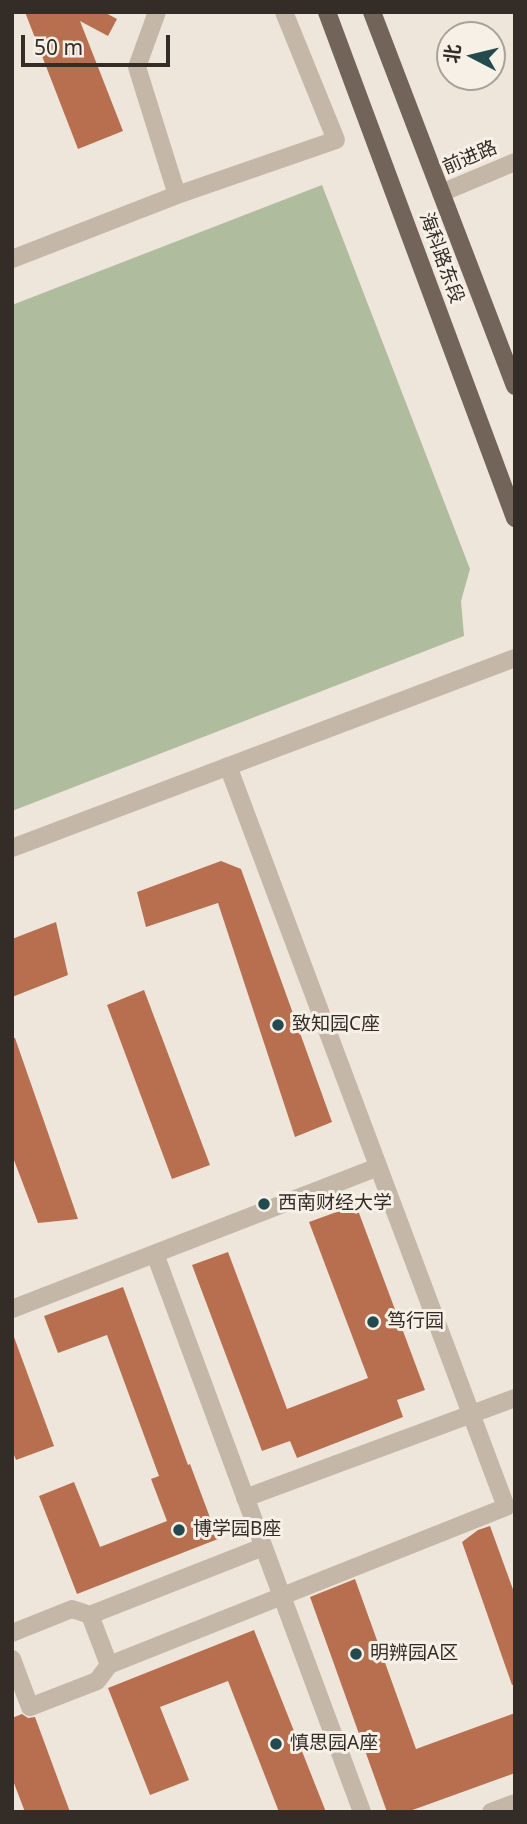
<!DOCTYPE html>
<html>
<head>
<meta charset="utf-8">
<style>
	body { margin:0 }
	#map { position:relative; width:527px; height:1824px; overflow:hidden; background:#eee6db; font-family:"Noto Sans","Noto Sans SC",sans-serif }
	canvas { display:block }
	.frame { position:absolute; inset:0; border:14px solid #332c27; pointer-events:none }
	.north { position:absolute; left:436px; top:21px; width:70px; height:70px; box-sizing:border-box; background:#f7f0e7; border:2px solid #a9a29a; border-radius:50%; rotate:277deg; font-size:19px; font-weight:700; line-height:28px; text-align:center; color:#332c27 }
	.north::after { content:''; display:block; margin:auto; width:24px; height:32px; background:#224a4f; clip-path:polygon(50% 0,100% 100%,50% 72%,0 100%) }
	.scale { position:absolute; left:21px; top:35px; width:149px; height:32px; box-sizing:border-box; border:4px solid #332c27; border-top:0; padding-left:9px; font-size:21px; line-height:24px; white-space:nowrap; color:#332c27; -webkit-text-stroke:5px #f7f0e7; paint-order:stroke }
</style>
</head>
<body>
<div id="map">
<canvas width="527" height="1824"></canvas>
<div class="frame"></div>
<div class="north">北</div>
<div class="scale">50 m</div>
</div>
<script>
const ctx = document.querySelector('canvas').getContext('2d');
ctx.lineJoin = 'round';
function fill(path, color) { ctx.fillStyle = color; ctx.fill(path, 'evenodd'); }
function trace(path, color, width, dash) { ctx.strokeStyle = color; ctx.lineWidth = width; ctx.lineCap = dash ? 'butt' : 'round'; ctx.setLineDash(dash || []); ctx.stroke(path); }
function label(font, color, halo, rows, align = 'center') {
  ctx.font = font + ' "Noto Sans","Noto Sans SC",sans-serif'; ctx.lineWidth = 6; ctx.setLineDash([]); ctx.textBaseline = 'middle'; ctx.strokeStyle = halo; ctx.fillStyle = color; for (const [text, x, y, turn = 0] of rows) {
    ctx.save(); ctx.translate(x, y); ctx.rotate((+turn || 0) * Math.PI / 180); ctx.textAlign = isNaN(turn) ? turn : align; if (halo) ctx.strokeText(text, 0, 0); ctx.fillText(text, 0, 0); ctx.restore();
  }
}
fill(new Path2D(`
	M322 185 470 569 461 601 464 636 12 811V305Z`), '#afbc9d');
fill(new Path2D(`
	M25 12H104L117 19 108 36 80 21 123 131 78 149Z
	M221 861 241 869 332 1122 295 1137 218 903 146 927 137 892Z
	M56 922 68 975 12 997V939Z
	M144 990 210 1165 172 1179 107 1005Z
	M12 1038H15L78 1219 38 1223 12 1155Z
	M356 1205 425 1390 397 1400 403 1417 297 1458 290 1441 262 1451 192 1265 228 1252 287 1409 368 1378 309 1222Z
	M123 1287 188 1465 190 1464 218 1539 77 1594 39 1496 74 1482 100 1547 167 1521 151 1479 159 1476 107 1335 58 1353 44 1316Z
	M12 1337H14L54 1446 16 1460 12 1450Z
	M490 1526 515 1595V1684L512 1685 462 1542 478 1530Z
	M355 1579 416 1749 515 1713V1773L407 1812H387L310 1597Z
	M254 1630 326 1812H279L228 1681 160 1707 189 1780 150 1795 108 1688Z
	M22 1714 28 1718 35 1717 70 1812H25L12 1778V1718Z`), '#b86f4f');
trace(new Path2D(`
	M157 12 137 67 177 195
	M441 193 515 162
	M12 259 177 195 336 140 284 12
	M12 848 515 658
	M155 1254 362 1812
	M12 1309 378 1167
	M245 1498 515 1398
	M90 1615 109 1665
	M12 1633 72 1609 90 1615 263 1547
	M12 1659 30 1707 97 1681 109 1665 506 1507 228 766
	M491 1812 515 1803`), '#c5b7a8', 18);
trace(new Path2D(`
	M327 12 515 518
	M372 12 515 386`), '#73645a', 18);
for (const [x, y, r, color] of [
	[278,1025,7,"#224a4f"],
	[264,1204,7,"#224a4f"],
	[373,1322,7,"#224a4f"],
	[179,1530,7,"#224a4f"],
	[356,1654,7,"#224a4f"],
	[276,1744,7,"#224a4f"]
]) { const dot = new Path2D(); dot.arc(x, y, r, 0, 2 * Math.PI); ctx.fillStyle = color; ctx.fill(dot); trace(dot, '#f7f0e7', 2.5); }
label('19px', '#332c27', '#f7f0e7', [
	["前进路",470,158,-23],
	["海科路东段",441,258,70]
]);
label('19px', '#332c27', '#f7f0e7', [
	["致知园C座",292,1025],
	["西南财经大学",278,1204],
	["笃行园",387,1322],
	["博学园B座",193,1530],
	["明辨园A区",370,1654],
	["慎思园A座",290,1744]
], 'left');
</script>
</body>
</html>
